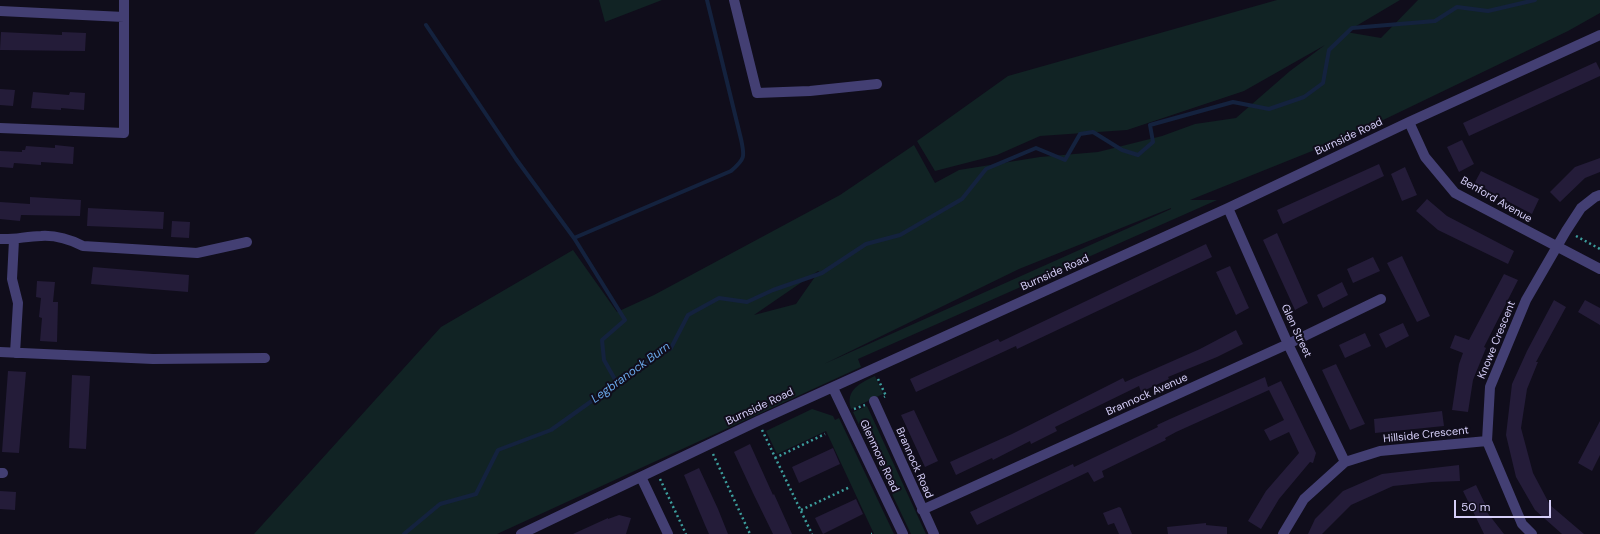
<!DOCTYPE html>
<html>
<head>
<meta charset="utf-8">
<style>
	body { margin:0 }
	#map { position:relative; width:1600px; height:534px; overflow:hidden; background:#100d1b; font-family:"DM Sans",sans-serif }
	canvas { display:block }
	.scale { position:absolute; left:1454px; top:500px; width:97px; height:18px; box-sizing:border-box; border:2px solid #d5cef8; border-top:0; padding-left:5px; font-size:12px; line-height:14px; white-space:nowrap; color:#d5cef8; -webkit-text-stroke:3px #100d1b; paint-order:stroke }
</style>
</head>
<body>
<div id="map">
<canvas width="1600" height="534"></canvas>
<div class="scale">50 m</div>
</div>
<script>
const ctx = document.querySelector('canvas').getContext('2d');
ctx.lineJoin = 'round';
function fill(path, color) { ctx.fillStyle = color; ctx.fill(path, 'evenodd'); }
function trace(path, color, width, dash) { ctx.strokeStyle = color; ctx.lineWidth = width; ctx.lineCap = dash ? 'butt' : 'round'; ctx.setLineDash(dash || []); ctx.stroke(path); }
function label(font, color, halo, rows, align = 'center') {
  ctx.font = font + ' "DM Sans",sans-serif'; ctx.lineWidth = 4; ctx.setLineDash([]); ctx.textBaseline = 'middle'; ctx.strokeStyle = halo; ctx.fillStyle = color; for (const [text, x, y, turn = 0] of rows) {
    ctx.save(); ctx.translate(x, y); ctx.rotate((+turn || 0) * Math.PI / 180); ctx.textAlign = isNaN(turn) ? turn : align; if (halo) ctx.strokeText(text, 0, 0); ctx.fillText(text, 0, 0); ctx.restore();
  }
}
fill(new Path2D(`
	M599 0H662L605 22Z
	M1277 0H1400L1346 32 1381 38 1418 0H1600V13L1568 31 1352 135 1190 200H1217L858 359 861 367 497 534H254L441 327 573 250 617 312 654 295 840 195 914 145 935 183 959 170 1040 157 1098 152 1162 136 1195 124 1236 118 1290 71 1325 45 1244 91 1127 130 1040 136 997 155 935 171 917 141 1008 76ZM1171 208V209L824 364 1019 269ZM819 271 796 304 754 315 818 271Z
	M875 376 883 394 851 409C845 390 860 383 875 376Z
	M867 406 926 534H911L853 412Z
	M812 409 833 416 835 420 839 418 894 534H874L826 431 777 454 766 431Z`), '#112324');
trace(new Path2D(`
	M426 25 516 159 574 238 625 320 602 340 604 360 617 383
	M574 238 731 171C745 159 745 157 741 139L707 0
	M404 534 440 504 476 494 498 450 551 430 617 383 671 348 688 315 719 298 747 302 773 290 822 273 866 244 900 235 962 199 986 169 1036 148 1065 160 1080 134 1093 132 1122 150 1138 155 1153 142 1150 125 1233 102 1269 109 1304 97 1323 83 1329 50 1352 28 1435 21 1457 7 1488 11 1535 0`), '#14223e', 4);
fill(new Path2D(`
	M1 32 62 35V32L86 33 85 51 0 50Z
	M1596 62 1600 70V76L1469 136 1463 123Z
	M0 89 15 90 13 106 0 105Z
	M33 92 69 95 70 92 85 93 84 110 61 108V110L31 108Z
	M1462 140 1474 164 1459 172 1447 147Z
	M55 145 74 147 73 164 41 162V165L14 163 13 168 0 167V151L22 152V150H25L26 146 55 148Z
	M1600 158V172L1585 178 1560 202 1550 192 1575 167Z
	M1379 164 1384 176 1283 224 1277 210Z
	M1405 167 1417 195 1402 201 1391 174Z
	M1481 171 1539 199 1532 214 1474 184Z
	M30 197 81 200 80 216 21 215 20 221 0 219V202L30 204Z
	M1427 199 1447 216 1514 251 1508 264 1438 230 1416 211Z
	M88 208 164 212 163 229 87 226Z
	M172 221 190 222 189 238 171 237Z
	M1277 233 1308 303 1295 310 1263 240Z
	M1206 244 1212 257 1017 349 1016 346 916 392 910 379 998 339 1000 342Z
	M1402 256 1430 316 1417 322 1387 263Z
	M1373 257 1380 271 1353 283 1347 269Z
	M1230 266 1249 308 1236 315 1216 272Z
	M93 267 189 275 188 292 91 284Z
	M1504 274 1518 280 1484 347 1486 348 1473 380 1468 412 1452 410 1459 364 1463 353 1450 348 1455 335 1469 340Z
	M37 281 55 282 53 302H58L57 342 40 341 42 318 39 317 41 298 36 297Z
	M1342 282 1348 295 1323 308 1317 295Z
	M1554 300 1566 307 1536 362H1538L1527 389 1521 428 1533 473 1550 505 1584 534H1562L1535 510 1516 477 1506 435 1512 384 1527 351Z
	M1585 300 1600 308V325L1578 312Z
	M1403 323 1409 336 1386 348 1379 334Z
	M1236 330 1243 344 1217 357 1168 377 1169 379 1141 392 1139 386 1055 427 1057 431 1031 444 1030 441 993 460 992 458 956 475 950 462 1012 434 1123 378 1125 382 1200 349Z
	M1365 333 1371 346 1345 358 1339 345Z
	M1336 364 1365 424 1350 430 1322 370Z
	M8 371 26 372 19 453 2 452Z
	M72 375 90 376 86 449 69 448Z
	M1265 377 1268 387 1281 381 1316 453 1313 463 1310 462 1279 499 1261 529 1248 521 1266 491 1299 453 1289 432 1270 441 1264 430 1284 420 1269 390 1176 432 1165 438 1166 440 1102 471 1104 477 1094 482 1088 472 977 525 970 512 1073 464 1074 467 1158 427 1157 425 1170 419Z
	M914 410 938 461 925 467 901 415Z
	M1442 411 1444 426 1375 433 1374 419Z
	M1600 421V455L1592 471 1578 463Z
	M750 444 773 495 774 494 792 534H773L753 493 734 452Z
	M833 448 840 464 799 483 792 467Z
	M1459 465 1460 481 1432 482 1393 486 1351 505 1322 534H1308L1315 519 1343 491 1382 474Z
	M699 468 718 509 728 534H709L705 525 684 475Z
	M1476 485 1488 510 1486 511 1504 534H1484L1463 491Z
	M0 491 16 492 15 510 0 509Z
	M856 499 863 514 823 534 815 518Z
	M1119 507 1121 508 1132 534H1119L1114 523 1108 525 1103 513Z
	M619 515 631 518 626 534H573L608 518V519Z
	M1206 523V525L1227 527V534H1168L1167 527Z`), '#241c39');
trace(new Path2D(`
	M1576 236 1600 249
	M878 379 886 396 884 397
	M854 409 865 405
	M762 430 812 534
	M713 454 750 534
	M775 458 825 434
	M660 479 686 534
	M801 510 850 487
	M871 534H872`), '#3c9e9d', 2.5, [2, 3]);
trace(new Path2D(`
	M734 0 757 93 810 91 877 84
	M0 11 124 17
	M1409 122 1425 157 1455 193 1600 269
	M0 128 124 133V0
	M1228 208 1288 344 1345 462
	M0 239C15 240 26 236 41 236 56 235 69 239 83 246L197 253 247 242
	M14 240 12 279 18 303 15 353
	M0 352 153 359 265 358
	M833 388 903 534
	M874 401 934 534
	M0 473H3
	M641 477 668 534
	M922 510 1288 344 1381 299
	M521 534 758 421 1228 208 1409 122 1600 35
	M1283 534 1304 499 1345 462 1380 451 1487 441
	M1532 534 1522 524 1487 441 1490 387 1526 300 1566 231 1581 208 1595 197 1600 195`), '#433f73', 10);
label('11px', '#d5cef8', '#100d1b', [
	["Burnside Road",1349,137,-25],
	["Benford Avenue",1496,200,30],
	["Burnside Road",1055,273,-24],
	["Glen Street",1296,331,65],
	["Knowe Crescent",1497,340,-68],
	["Brannock Avenue",1147,395,-24],
	["Burnside Road",760,407,-25],
	["Hillside Crescent",1426,435,-6],
	["Glenmore Road",879,456,65],
	["Brannock Road",914,463,66]
]);
label('italic 12px', '#6aa8ea', '#100d1b', [
	["Legbranock Burn",631,373,-36]
]);
</script>
</body>
</html>
